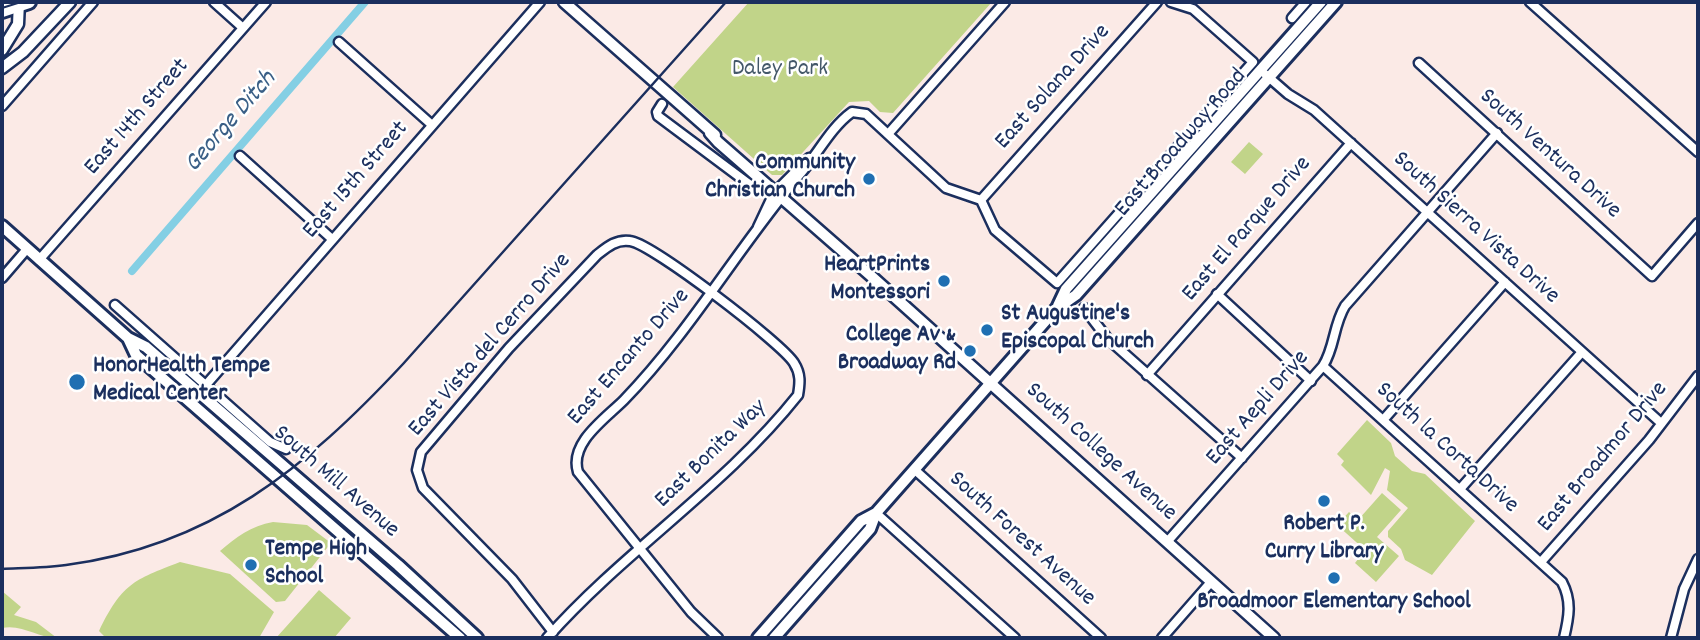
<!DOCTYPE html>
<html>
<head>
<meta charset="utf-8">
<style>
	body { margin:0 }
	#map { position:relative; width:1700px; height:640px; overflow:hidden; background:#fbeae6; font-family:Dekko,sans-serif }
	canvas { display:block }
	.frame { position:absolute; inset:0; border:4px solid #1b2f5e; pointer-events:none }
</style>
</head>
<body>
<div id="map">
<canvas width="1700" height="640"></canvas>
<div class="frame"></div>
</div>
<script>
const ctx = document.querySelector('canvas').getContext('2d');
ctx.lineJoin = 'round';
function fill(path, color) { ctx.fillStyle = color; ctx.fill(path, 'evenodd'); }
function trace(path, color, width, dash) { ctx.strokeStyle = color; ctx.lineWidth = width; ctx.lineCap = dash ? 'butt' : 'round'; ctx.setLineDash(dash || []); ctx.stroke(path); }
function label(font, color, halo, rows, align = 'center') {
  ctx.font = font + ' Dekko,sans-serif'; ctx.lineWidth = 5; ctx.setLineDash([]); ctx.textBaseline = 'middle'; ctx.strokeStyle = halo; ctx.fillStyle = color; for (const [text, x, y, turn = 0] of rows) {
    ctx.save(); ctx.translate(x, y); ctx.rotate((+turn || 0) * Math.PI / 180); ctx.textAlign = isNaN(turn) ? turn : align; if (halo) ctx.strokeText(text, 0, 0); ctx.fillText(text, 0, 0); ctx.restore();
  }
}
fill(new Path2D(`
	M749 2H992L893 113 880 112 869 101 849 102 782 175H772L673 87Z
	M1249 142 1263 154 1245 174 1231 162Z
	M1367 420 1391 443 1395 456 1412 471 1425 474 1475 521 1432 575 1405 560 1401 549 1388 537V531L1408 508 1387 490 1390 471 1385 468 1371 495 1341 465 1344 461 1337 454Z
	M1382 493 1401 510 1377 537 1399 556 1376 582 1355 563 1365 550 1337 525 1349 512 1358 520Z
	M273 522 307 525 331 543 285 601 276 602 220 551C236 537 251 526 273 522Z
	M180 562 230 574 274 612 259 638H106L99 631C122 584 133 580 180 562Z
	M319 590 351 618 334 638H276Z
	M2 591 21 607 14 615 36 622 57 638C37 638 23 624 2 628Z`), '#c1d489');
trace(new Path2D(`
	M132 271 365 2`), '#84cfe4', 8);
const minor = new Path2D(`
	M214 2 243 28
	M1530 2 1698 152
	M1292 18 1306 2
	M339 42 432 125
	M1419 63 1652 276 1698 223
	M1265 74 1288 94 1314 110 1661 423
	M662 104 657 112 658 116 753 187 774 193
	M2 106 93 2
	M889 133 1005 2
	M240 156 332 239
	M981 200 1157 2
	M758 227 774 193 809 158
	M39 260 266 2
	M2 278 27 249
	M1217 294 1311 381
	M115 305 270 442 286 449
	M1084 308 1107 338 1242 458
	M1323 366 1562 582C1572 601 1569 617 1564 638
	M1147 375 1351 143
	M205 386 540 2
	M1384 419 1505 282
	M915 470 1101 638
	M1461 488 1582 352
	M876 513 1015 638
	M1167 542 1323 366C1335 347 1333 326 1345 306L1497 133
	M1541 562 1649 440 1698 376
	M547 638C625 550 725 487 798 395 800 383 801 374 794 363 783 344 651 243 630 241 616 239 607 247 597 255L509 348 421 452 417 470 423 488 512 579 553 632
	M718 638 691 612 578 472C569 443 605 419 624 400 691 331 739 246 801 173 818 154 830 128 852 112L866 114 946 188 981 200 995 230 1057 283 1253 62 1193 9 1171 2
	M1162 638 1211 582
	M1671 638 1684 589 1698 559`);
const tertiary = new Path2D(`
	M564 2 715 135
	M2 50 18 24 19 2
	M2 68 23 52 70 2
	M710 133 718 142 870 275 1274 638`);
const secondary = new Path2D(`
	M2 226 128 338 146 347 398 565 477 638
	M1058 306 1066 289 1321 2
	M128 338 136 355 460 638
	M758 638 861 521 876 513 1056 309 1076 295 1336 2
	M774 638 870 529 876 513`);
const primary = new Path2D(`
	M2 11 29 2`);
trace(minor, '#1b2f5e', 13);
trace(tertiary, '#1b2f5e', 15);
trace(secondary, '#1b2f5e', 16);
trace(primary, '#1b2f5e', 18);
trace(minor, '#fff', 8);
trace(tertiary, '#fff', 10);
trace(secondary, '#fff', 10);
trace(primary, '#fff', 12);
trace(new Path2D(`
	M2 8 21 2`), '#1b2f5e', 2);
trace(new Path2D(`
	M2 569C23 568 45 568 66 565 211 546 306 468 403 364L726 2`), '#1b2f5e', 2.5);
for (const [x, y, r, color] of [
	[869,179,7,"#1f6fb2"],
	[944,281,7,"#1f6fb2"],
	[987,330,7,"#1f6fb2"],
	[970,351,7,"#1f6fb2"],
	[77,382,9,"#1f6fb2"],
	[1324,501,7,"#1f6fb2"],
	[251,565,7,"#1f6fb2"],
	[1334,578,7,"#1f6fb2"]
]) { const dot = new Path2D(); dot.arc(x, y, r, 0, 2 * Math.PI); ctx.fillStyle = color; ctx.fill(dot); trace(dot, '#fff', 2.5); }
label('24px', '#445869', '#fff', [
	["Daley Park",780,71]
]);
label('24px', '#1b2f5e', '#fff', [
	["East Solana Drive",1054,88,-48],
	["East 14th Street",138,118,-49],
	["East Broadway Road",1182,144,-49],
	["South Ventura Drive",1549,155,42],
	["East 15th Street",357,181,-49],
	["South Sierra Vista Drive",1475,229,42],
	["East El Parque Drive",1248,230,-49],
	["East Vista del Cerro Drive",491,346,-49],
	["East Encanto Drive",630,358,-49],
	["East Aepli Drive",1259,409,-49],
	["South la Corta Drive",1446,449,42],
	["South College Avenue",1100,453,42],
	["East Bonita Way",712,455,-44],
	["East Broadmor Drive",1604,458,-50],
	["South Mill Avenue",335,483,41],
	["South Forest Avenue",1021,540,42]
]);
label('bold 24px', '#1b2f5e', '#fff', [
	["Community",855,165],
	["Christian Church",855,193],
	["HeartPrints",930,267],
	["Montessori",930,295],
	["St Augustine's",1001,316,"left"],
	["Episcopal Church",1001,344,"left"],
	["College Av &",956,337],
	["Broadway Rd",956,365],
	["HonorHealth Tempe",93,368,"left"],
	["Medical Center",93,396,"left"],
	["Robert P.",1324,526,"center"],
	["Curry Library",1324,554,"center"],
	["Tempe High",265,551,"left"],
	["School",265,579,"left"],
	["Broadmoor Elementary School",1334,604,"center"]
], 'right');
label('italic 26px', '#3a5f86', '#fff', [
	["George Ditch",232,123,-49]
]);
</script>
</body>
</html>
